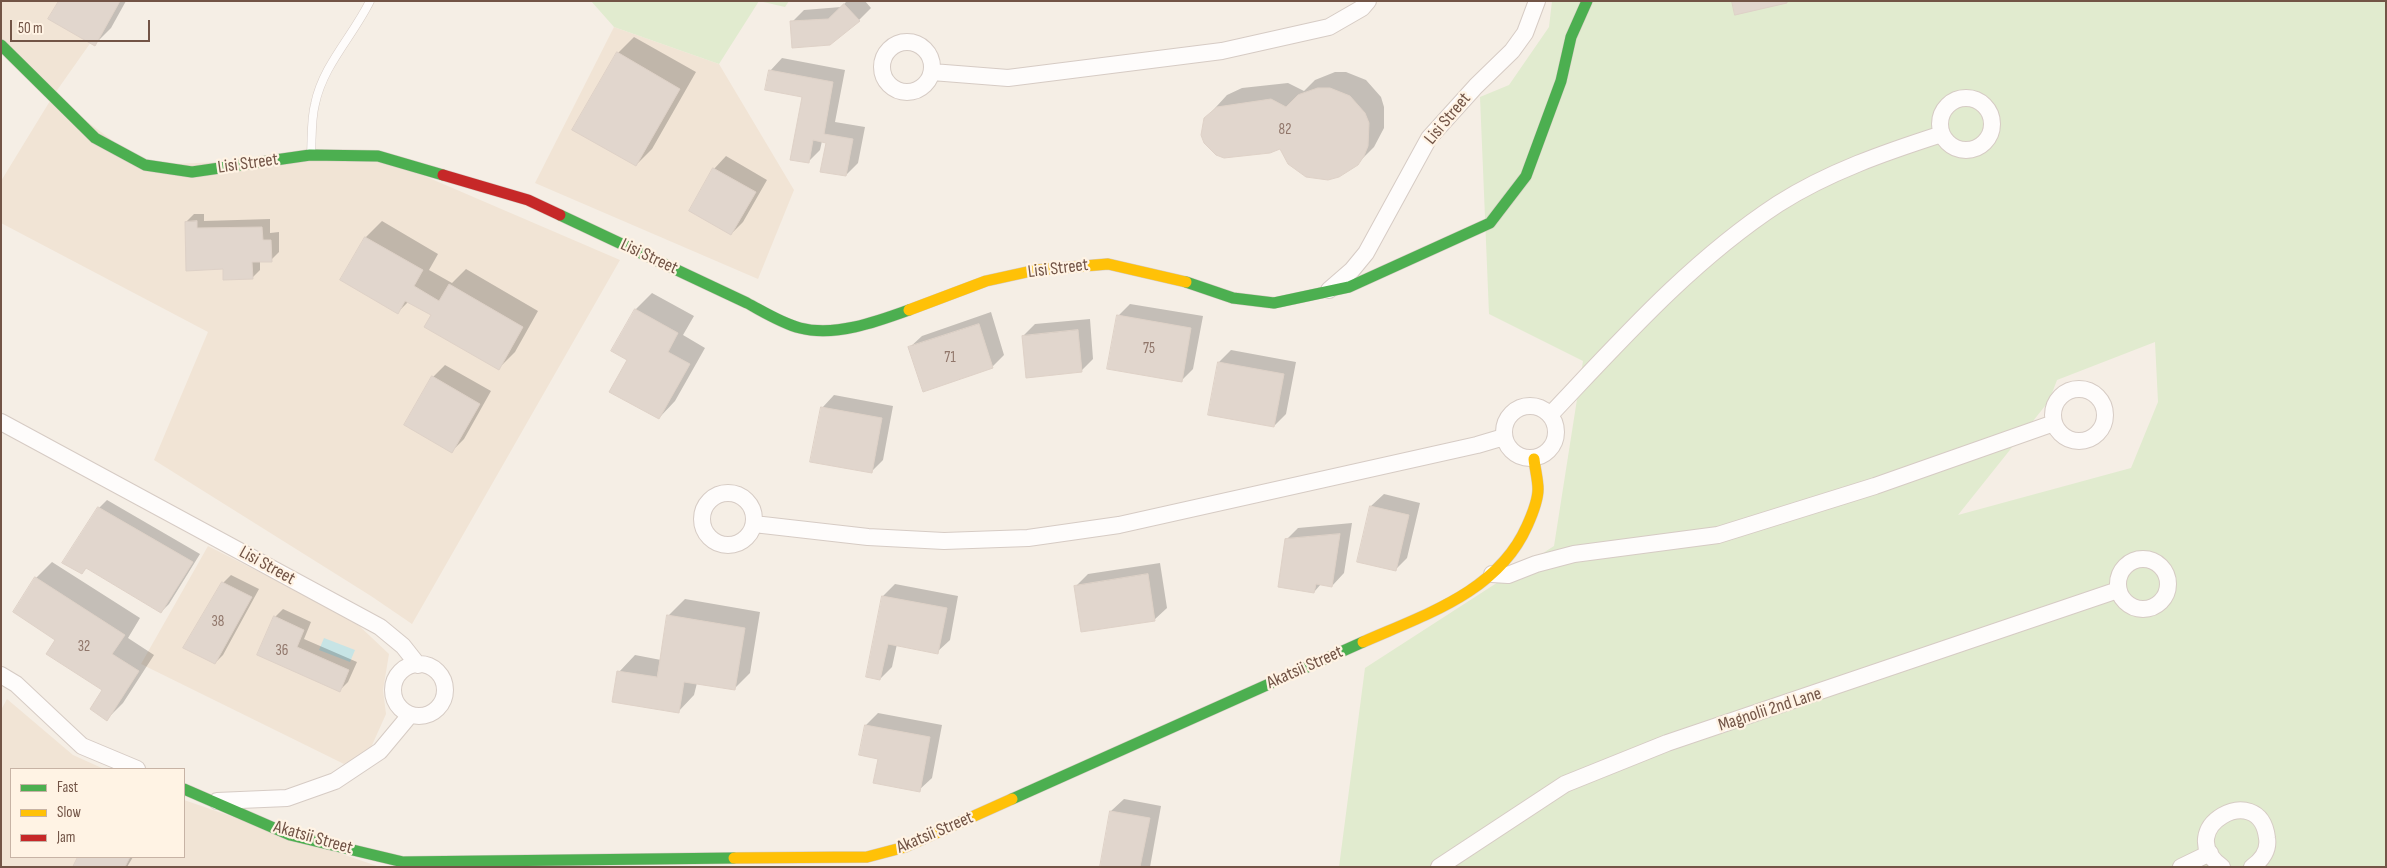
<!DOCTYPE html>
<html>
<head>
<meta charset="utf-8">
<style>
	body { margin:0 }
	#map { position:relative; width:2387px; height:868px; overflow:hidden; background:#f5eee5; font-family:"Sofia Sans Condensed",sans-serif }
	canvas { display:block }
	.frame { position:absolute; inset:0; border:2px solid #725446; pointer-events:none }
	.legend { position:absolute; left:10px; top:768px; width:175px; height:90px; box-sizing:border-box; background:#fff3e4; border:1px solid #c7b3a5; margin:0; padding:6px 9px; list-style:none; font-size:15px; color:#725446 }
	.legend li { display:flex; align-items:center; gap:10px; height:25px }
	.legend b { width:25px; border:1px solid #c7b3a5 }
	.scale { position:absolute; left:10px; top:20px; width:140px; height:22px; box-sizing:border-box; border:2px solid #725446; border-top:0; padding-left:6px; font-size:15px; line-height:18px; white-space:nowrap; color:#725446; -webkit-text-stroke:4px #fff3e4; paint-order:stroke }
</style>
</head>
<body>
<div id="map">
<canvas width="2387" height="868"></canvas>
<div class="frame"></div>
<ul class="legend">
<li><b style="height:6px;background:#4caf50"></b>Fast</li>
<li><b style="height:6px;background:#ffc107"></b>Slow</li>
<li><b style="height:6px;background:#c62828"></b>Jam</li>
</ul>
<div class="scale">50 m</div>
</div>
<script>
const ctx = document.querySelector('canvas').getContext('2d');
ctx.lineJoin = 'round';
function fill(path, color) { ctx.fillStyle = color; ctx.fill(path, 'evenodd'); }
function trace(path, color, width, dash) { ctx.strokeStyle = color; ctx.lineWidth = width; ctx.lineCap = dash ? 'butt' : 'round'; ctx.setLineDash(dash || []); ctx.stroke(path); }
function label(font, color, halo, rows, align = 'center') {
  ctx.font = font + ' "Sofia Sans Condensed",sans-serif'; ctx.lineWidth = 4.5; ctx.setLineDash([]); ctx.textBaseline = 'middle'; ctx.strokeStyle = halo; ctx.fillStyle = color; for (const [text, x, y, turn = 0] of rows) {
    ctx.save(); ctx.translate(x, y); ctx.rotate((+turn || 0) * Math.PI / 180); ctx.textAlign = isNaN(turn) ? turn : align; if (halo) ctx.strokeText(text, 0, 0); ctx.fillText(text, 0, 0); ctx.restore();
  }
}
fill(new Path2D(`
	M1 1H120L53 96 145 165 378 156 620 260 412 624 371 596 154 460 208 332 1 223V181L53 96 1 45Z
	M614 27 719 64 794 190 758 279 535 183Z
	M208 546 352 619 389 654 383 690 386 714 369 752 344 764 141 664Z
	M7 699 73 755 104 769H11V857H184V800L380 867H1V710Z`), '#f1e4d5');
fill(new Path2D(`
	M591 1H789L785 7 759 1 719 64 614 27Z
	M1552 1H2386V867H1339L1365 668 1554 546 1583 361 1489 314 1480 97 1509 85 1549 27ZM2155 342 2158 402 2131 468 1958 515 2049 401 2057 380Z`), '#e1ebcf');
fill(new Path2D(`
	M324 638 355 650 350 662 319 650Z`), '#c7e4e5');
fill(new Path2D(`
	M60 1H126L111 28 95 44Z
	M847 1H865L871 8 859 20 792 22 804 10 841 7Z
	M634 37 696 72 652 149 636 165 618 53Z
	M782 58 845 70 835 122 865 127 858 163 846 175 827 142 822 141 820 150 808 162 803 96 770 71Z
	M1335 72H1346L1366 80 1381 97 1384 107V128L1374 147 1357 164 1281 148 1224 157 1210 149 1203 135 1205 119 1227 95 1242 88 1288 83 1304 91 1315 80Z
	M726 156 767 180 743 222 731 234 690 211 714 169Z
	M194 214H204V221L270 219V233L279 232V252L271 260 260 261V270L252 278 224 268 186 222Z
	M382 221 438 254 429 270 452 283 466 269 538 311 515 352 499 368 432 315 409 301 398 312 342 280 366 237Z
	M652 293 694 316 683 335 705 348 675 401 659 418 629 359 613 351 636 309Z
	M1130 304 1203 316 1193 369 1181 381 1118 316Z
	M991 312 1004 355 992 367 909 348 922 336Z
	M1090 319 1093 359 1081 371 1023 336 1035 324Z
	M1231 350 1296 362 1286 414 1274 426 1219 362Z
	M445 365 491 391 464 439 452 451 406 424 433 377Z
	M834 395 893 406 883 460 871 472 822 408Z
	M1384 494 1420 503 1407 558 1395 570 1359 561 1371 506Z
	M107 500 200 554 169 604 161 612 87 567 82 573 99 508Z
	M1352 523 1344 573 1332 586 1321 584 1314 592 1286 540 1298 528Z
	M52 562 140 618 128 638 154 655 123 703 107 719 103 690 57 640 14 612 36 578Z
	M1160 563 1167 608 1154 620 1076 586 1088 574Z
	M231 575 259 589 223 655 215 663 223 583Z
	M895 584 958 596 950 640 937 652 897 644 892 667 880 679 883 596Z
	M685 599 760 612 750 673 734 689 697 683 694 695 678 712 619 672 635 655 661 660 669 615Z
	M283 609 311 622 304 639 357 662 348 682 340 690 259 654 275 617Z
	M878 713 942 725 932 778 919 790 879 758 861 754 866 725Z
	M1124 799 1161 806 1150 867H1101L1111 811Z
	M80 857H133L127 867H74Z`), '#0003');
const building = new Path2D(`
	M59 1H120L95 46 48 19Z
	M1732 1H1787V3L1735 15Z
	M844 4 860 21 830 45 792 48 790 21 828 19Z
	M617 52 680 89 636 166 572 130Z
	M769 70 833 82 824 134 853 139 846 176 820 172 826 143 813 140 809 163 790 160 802 97 765 90Z
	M1318 88H1330L1350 96 1365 113 1369 123 1368 146 1364 156 1358 165 1339 177 1328 180 1306 177 1288 164 1280 149 1270 153 1224 158 1216 155 1204 143 1201 135 1204 118 1217 107 1271 99 1286 107 1298 95Z
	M713 168 756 192 731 235 689 211Z
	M197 221V228L262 227 263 240H271L272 262H252L253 279 223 280V269L186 271 185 222Z
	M365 237 423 270 414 286 439 301 449 284 523 327 499 370 424 327 431 315 405 301 398 314 340 280Z
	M635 309 678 333 668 352 690 364 659 419 609 392 627 360 611 351Z
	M1117 315 1191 328 1182 382 1107 369Z
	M979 324 993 368 923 392 908 347Z
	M1078 330 1082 372 1026 378 1022 336Z
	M1218 362 1284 374 1274 427 1208 415Z
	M432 376 480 404 452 453 404 425Z
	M821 407 882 418 872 473 810 462Z
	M1370 506 1409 515 1396 571 1357 562Z
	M98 507 193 562 161 613 86 568 82 574 62 563Z
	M1340 534 1332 587 1316 584 1314 593 1278 587 1285 539Z
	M1148 574 1155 621 1081 632 1074 586Z
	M35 577 125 635 112 654 139 671 107 721 90 709 102 690 46 654 55 640 13 612Z
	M222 582 252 597 215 664 183 648Z
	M882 596 947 608 938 654 888 644 880 680 866 677Z
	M667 615 745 628 735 690 684 682 679 713 612 702 617 671 657 677Z
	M274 616 304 630 297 647 349 670 340 692 257 655Z
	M865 725 930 737 920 792 873 783 878 759 859 755Z
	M1110 811 1150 818 1140 867H1100Z
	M78 857H130L125 867H73Z`);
fill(building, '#e1d6cd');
trace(building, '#ded1c7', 1);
const lane = new Path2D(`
	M311 154C312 138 311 119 315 104 323 65 353 36 370 1`);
const street = new Path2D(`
	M882 67a25 25 0 1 1 50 0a25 25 0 1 1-50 0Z
	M932 72 1008 78 1222 51 1329 27 1362 8 1368 1
	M1940 124a26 26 0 1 1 52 0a26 26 0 1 1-52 0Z
	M1329 290 1352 270 1366 253 1429 138 1476 86 1512 51 1525 33 1537 1
	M2053 415a26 26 0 1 1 52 0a26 26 0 1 1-52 0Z
	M1504 432a26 26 0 1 1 52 0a26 26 0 1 1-52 0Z
	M1550 415C1621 340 1691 261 1778 204 1828 172 1886 152 1942 134
	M1 422 380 627 403 646 418 665
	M702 519a26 26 0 1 1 52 0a26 26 0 1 1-52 0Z
	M754 524 868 537 944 541 1028 538 1119 525 1477 445 1504 437
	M2118 584a25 25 0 1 1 50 0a25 25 0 1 1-50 0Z
	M1492 574 1508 575 1536 564 1574 554 1718 535 1875 486 2054 423
	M393 690a26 26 0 1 1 52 0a26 26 0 1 1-52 0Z
	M1 675 16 684 82 746 137 769
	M217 801 287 798 335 781 380 751 410 715
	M1439 867 1565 784 1667 743 2118 590
	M2181 867 2210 853
	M2222 867C2170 829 2260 778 2267 838 2269 850 2262 860 2252 867`);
const fast = new Path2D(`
	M1 45 95 138 145 165 192 172 310 155 378 156 443 175
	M560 215 747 303C764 312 781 323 800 328 835 337 876 322 909 310
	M1186 282 1233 298 1274 303 1349 287 1490 223 1526 176 1561 81 1571 37 1587 1
	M184 789 290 835 403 862 734 858
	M1012 799 1363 642`);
const slow = new Path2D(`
	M909 310 986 281 1036 270 1108 264 1186 282
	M1363 642C1424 615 1498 592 1527 526 1532 515 1538 501 1538 489 1538 480 1535 469 1534 459
	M734 858 867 857 905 847 1012 799`);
const jam = new Path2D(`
	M443 175 528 200 560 215`);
trace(lane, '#d6cbc4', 9);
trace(street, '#d6cbc4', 18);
trace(fast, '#d5cac2', 12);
trace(slow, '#d5cac2', 12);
trace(jam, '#d5cac2', 12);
trace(lane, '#fefcfb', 8);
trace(street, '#fefcfb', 16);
trace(fast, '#4caf50', 11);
trace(slow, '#ffc107', 11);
trace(jam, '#c62828', 11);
label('15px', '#90766a', null, [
	["82",1285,130],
	["75",1149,349],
	["71",950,358],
	["38",218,622],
	["32",84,647],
	["36",282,651]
]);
label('18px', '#725446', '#fff3e4', [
	["Lisi Street",1448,119,-50],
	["Lisi Street",248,164,-8],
	["Lisi Street",649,257,25],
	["Lisi Street",1058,269,-7],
	["Lisi Street",267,566,29],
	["Akatsii Street",1305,668,-24],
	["Magnolii 2nd Lane",1770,710,-18],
	["Akatsii Street",935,833,-23],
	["Akatsii Street",313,838,16]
]);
</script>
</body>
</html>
